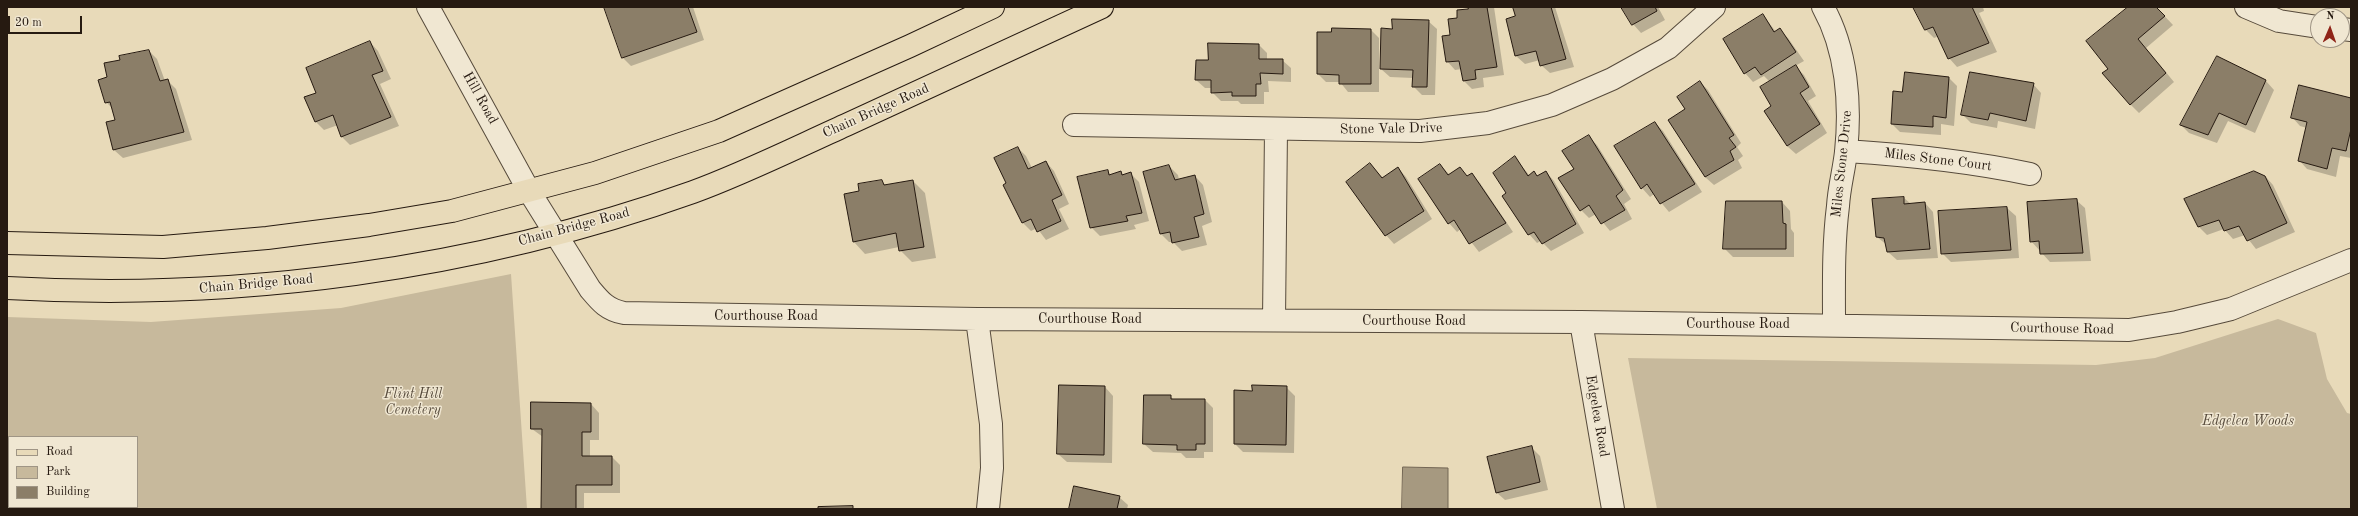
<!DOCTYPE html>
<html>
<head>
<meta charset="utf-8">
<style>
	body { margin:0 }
	#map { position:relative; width:2358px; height:516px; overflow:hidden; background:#e8dab9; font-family:"Old Standard TT",serif }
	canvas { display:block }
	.frame { position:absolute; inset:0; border:8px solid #261a11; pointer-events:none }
	.legend { position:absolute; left:8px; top:436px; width:130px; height:72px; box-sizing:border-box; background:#f0e7d2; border:1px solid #9f9585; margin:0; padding:5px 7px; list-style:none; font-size:12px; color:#261a11 }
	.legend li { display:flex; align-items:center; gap:8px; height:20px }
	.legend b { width:20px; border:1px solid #9f9585 }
	.north { position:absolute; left:2310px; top:8px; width:40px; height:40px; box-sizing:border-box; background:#f0e7d2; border:1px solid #9f9585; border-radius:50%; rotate:2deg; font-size:11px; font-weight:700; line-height:16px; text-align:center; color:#261a11 }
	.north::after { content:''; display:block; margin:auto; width:14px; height:18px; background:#8f2418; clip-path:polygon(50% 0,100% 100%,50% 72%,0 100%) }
	.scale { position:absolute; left:8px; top:16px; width:74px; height:18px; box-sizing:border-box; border:2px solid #261a11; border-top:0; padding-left:5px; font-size:12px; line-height:14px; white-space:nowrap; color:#261a11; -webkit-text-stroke:3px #f0e7d2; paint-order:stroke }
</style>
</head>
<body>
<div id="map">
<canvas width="2358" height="516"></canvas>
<div class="frame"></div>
<ul class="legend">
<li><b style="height:5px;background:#e8dab9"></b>Road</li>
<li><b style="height:11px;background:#c7b99c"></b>Park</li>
<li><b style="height:11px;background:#8b7e68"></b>Building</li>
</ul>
<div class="north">N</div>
<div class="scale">20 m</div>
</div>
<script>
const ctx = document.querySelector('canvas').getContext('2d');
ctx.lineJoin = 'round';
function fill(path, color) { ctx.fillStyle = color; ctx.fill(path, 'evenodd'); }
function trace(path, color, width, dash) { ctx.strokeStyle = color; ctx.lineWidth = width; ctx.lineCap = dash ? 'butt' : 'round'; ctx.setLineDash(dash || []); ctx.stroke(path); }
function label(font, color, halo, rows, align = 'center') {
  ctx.font = font + ' "Old Standard TT",serif'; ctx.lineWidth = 3; ctx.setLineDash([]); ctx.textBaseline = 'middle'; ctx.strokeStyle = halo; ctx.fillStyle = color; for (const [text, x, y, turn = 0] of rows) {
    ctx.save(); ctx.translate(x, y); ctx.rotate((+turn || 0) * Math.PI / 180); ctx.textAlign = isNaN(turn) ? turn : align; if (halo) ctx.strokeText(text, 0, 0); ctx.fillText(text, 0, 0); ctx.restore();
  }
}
fill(new Path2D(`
	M511 274 527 509H14L12 507H137V437H9V507H7V317L151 322 341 308Z
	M2278 319 2316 333 2327 379 2347 413 2351 414V509H1657L1628 358 2096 365 2155 358Z`), '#c7b99c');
const water = new Path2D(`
	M1403 467 1448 468V509H1402Z`);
fill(water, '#a69980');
trace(water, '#736654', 1);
fill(new Path2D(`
	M605 7H693L704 40 631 66 623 58Z
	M1469 7H1494L1504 75 1483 78 1484 87 1472 89 1463 80 1462 69 1455 70 1447 61 1451 35 1458 19 1469 10Z
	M1514 7H1555L1574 67 1550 73 1541 65 1540 60 1525 64 1516 56V17Z
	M1622 7H1658L1665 20 1641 33 1633 24Z
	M1915 7H1983L1984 11 1979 13 1997 52 1957 67 1949 58 1939 36 1934 38 1926 30Z
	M2129 7H2156L2173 25 2146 48 2174 82 2139 113 2130 104 2109 69Z
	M1763 15 1776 32 1779 30 1788 38 1804 61 1795 66 1804 75 1816 96 1808 101 1827 133 1796 154 1787 146 1772 106 1770 82 1764 76 1753 82 1745 73Z
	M1428 21 1437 29 1435 95H1422L1413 86V78L1390 77 1381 69 1393 30Z
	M1371 30 1379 38V92H1348L1340 82H1326L1318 74Z
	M370 42 378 51 391 79 380 84 399 126 350 145 342 137 338 125 324 130 316 122 317 93Z
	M1259 45 1267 53V60H1282L1291 68V82L1268 81 1269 92H1264V104H1241L1238 101H1221L1212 92V88H1205L1196 80 1209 61Z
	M149 51 157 59 165 81H168L176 89 192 140 123 158 114 150 107 123 116 121 114 110 106 102 109 78 121 61Z
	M2218 57 2266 81 2274 90 2255 133 2228 121 2217 143 2189 133 2181 125Z
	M1949 78 1957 86 1954 126 1941 124V135L1900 132 1892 124 1903 93Z
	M1700 82 1708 90 1741 143 1737 147 1743 156 1738 160 1742 168 1714 185 1705 177 1686 109Z
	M2033 84 2041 93 2035 129 1998 121 1997 128 1971 123 1962 114Z
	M2351 99V158L2340 156 2336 177 2307 169 2299 160 2307 128 2300 126 2292 117Z
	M1655 123 1663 131 1702 192 1669 212 1654 194 1650 197 1642 188Z
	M1588 136 1597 145 1631 199 1624 204 1632 219 1610 231 1596 214 1589 218 1581 210 1575 169Z
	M1018 148 1026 156 1032 168 1046 162 1054 171 1069 204 1059 209 1069 229 1046 240 1037 228 1031 231 1023 223 1004 185 1007 184Z
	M1515 158 1530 176 1534 172 1538 177 1546 172 1554 181 1584 233 1551 251 1541 241 1537 243 1529 234 1508 193Z
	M1370 164 1383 178 1398 168 1406 177 1432 219 1394 244 1386 235Z
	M1440 165 1450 175 1459 168 1468 177 1472 175 1480 183 1513 232 1479 252 1461 229 1457 232 1449 223 1419 179Z
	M1169 166 1178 175 1179 180 1195 176 1203 185 1212 222 1202 226 1207 245 1182 251 1173 242H1169L1161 234 1144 172Z
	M1107 171 1111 175 1121 172 1124 176 1131 174 1139 182 1149 221 1134 225 1136 229 1100 236 1091 227Z
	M2265 176 2273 185 2295 232 2256 249 2245 235 2233 239 2224 229 2207 235 2199 227Z
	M882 181 886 186 913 181 925 193 936 258 912 262 900 250 899 247 865 254 854 242 861 192Z
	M1904 198 1911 204 1925 203 1933 212 1938 258 1897 260 1888 252 1887 245 1877 237Z
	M2076 200 2085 208 2091 261 2050 262 2031 241Z
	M1782 202 1790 211 1791 229 1794 233V257H1733L1724 248Z
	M2007 208 2016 216 2019 258 1951 262 1942 253Z
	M1060 386 1105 387 1113 396 1112 463 1067 462 1058 454Z
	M1286 387 1295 396 1294 453 1243 452 1235 444 1253 392Z
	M1170 396 1174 400H1205L1213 408V452H1204V458H1186L1181 453 1153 452 1144 444Z
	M591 404 599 413V440H590V457H612L620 465V493H584V509H542L543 437 532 429Z
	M1531 447 1540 456 1548 490 1505 500 1496 492Z
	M1119 497 1128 505 1127 509H1071Z`), '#0003');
const building = new Path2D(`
	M604 7H688L697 32 622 58Z
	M1468 7H1487L1497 67 1475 70 1476 79 1463 81 1459 61 1446 62 1442 36 1450 35 1448 19 1457 18V10L1468 9Z
	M1513 7H1551L1566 59 1540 66 1536 51 1515 56 1506 19 1515 16Z
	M1621 7H1655L1657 11 1632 25Z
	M1913 7H1972L1989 43 1948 59 1933 27 1925 30Z
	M2128 7H2156L2165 16 2138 39 2166 73 2130 105 2102 73 2108 69 2086 41Z
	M1763 14 1774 32 1780 28 1796 52 1761 75 1755 67 1744 74 1723 39Z
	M1392 19 1429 20 1427 87H1412L1413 70 1380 69 1381 28 1392 29Z
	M1332 28 1371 29V84H1339V75L1317 74V32H1331Z
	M370 41 383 71 372 75 391 117 341 137 333 115 315 122 304 97 316 93 306 68Z
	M1208 43 1259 44V59H1283V74L1260 73 1261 84H1256V96H1232V92L1211 93V80H1195L1196 60H1208Z
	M149 50 160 81 168 79 184 132 113 150 106 122 115 120 110 102 105 103 98 80 107 77 104 63 120 60 119 56Z
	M2217 56 2266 80 2246 125 2219 113 2208 135 2180 125Z
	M1796 65 1809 87 1800 93 1820 124 1787 146 1764 111 1771 106 1760 87Z
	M1905 72 1949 77 1946 118 1933 116V127L1891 124 1893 91 1902 92Z
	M1970 72 2034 83 2026 121 1990 113 1988 120 1961 115Z
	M1700 81 1734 135 1729 138 1736 147 1730 151 1734 160 1705 177 1668 120 1685 109 1677 97Z
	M2299 85 2351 98V129L2346 151 2332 148 2327 169 2298 161 2307 122 2291 118Z
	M1655 122 1695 184 1660 204 1647 184 1641 189 1614 146Z
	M1589 135 1623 190 1616 196 1625 210 1601 224 1589 205 1580 211 1558 178 1574 169 1562 151Z
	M1018 147 1028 169 1046 161 1062 195 1052 200 1061 221 1037 232 1031 219 1022 223 1003 185 1006 183 994 158Z
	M1515 156 1528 176 1534 171 1537 176 1546 171 1576 224 1542 244 1534 232 1528 235 1502 196 1506 193 1493 173Z
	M1370 163 1382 178 1398 167 1424 211 1385 236 1346 182Z
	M1440 164 1448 175 1460 167 1467 176 1472 173 1506 223 1469 244 1454 220 1448 224 1418 179Z
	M1169 165 1175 180 1195 175 1204 214 1194 217 1199 237 1172 243 1170 232 1160 234 1143 172Z
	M1108 170 1109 175 1121 171 1122 175 1131 172 1142 213 1126 216 1128 221 1090 228 1077 177Z
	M2254 171 2265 176 2287 223 2247 241 2239 226 2224 231 2219 220 2198 227 2184 199Z
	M882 180 884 185 913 180 924 247 899 251 896 233 853 242 844 194 859 191 858 184Z
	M1904 197V204L1925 202 1930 249 1887 252 1884 238 1876 237 1872 199Z
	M2077 199 2083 253 2040 254 2039 241 2030 242 2027 202Z
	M1726 201H1782L1783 223 1786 224V249H1723Z
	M2007 207 2011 250 1941 254 1938 211Z
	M1059 385 1105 386 1104 455 1057 454Z
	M1252 385 1287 386 1286 445 1234 444V390L1252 391Z
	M1144 395H1171V399H1205V444H1196V450H1177V445L1143 444Z
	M531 402 591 403V432H582V456H612V485H576V509H541L542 429H531Z
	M1532 446 1540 482 1496 493 1487 457Z
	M1074 486 1120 496 1117 509H1069Z
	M853 506V509H818V507Z`);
fill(building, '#8b7e68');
trace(building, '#261a11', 1);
const minor = new Path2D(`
	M428 7 529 191 590 289C600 301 607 310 624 313L977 319 1581 322 2129 330 2177 322 2231 309 2351 260
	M1823 7C1847 50 1851 104 1846 152 1844 170 1839 188 1838 206 1833 246 1834 285 1834 325
	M2246 7 2279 21 2318 27
	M2342 29 2351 30
	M1074 125 1420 131 1488 123 1552 105 1612 79 1668 48 1714 7
	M1846 151C1909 155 1969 161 2030 174
	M977 319 991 424 992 468 988 509
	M1274 320 1276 129
	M1581 322 1613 509`);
const major = new Path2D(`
	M7 243 163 247 267 238 369 225 452 211 595 173 719 131 910 46 993 7
	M7 288C238 301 474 270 693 192 745 173 795 148 846 125 931 86 1016 47 1102 7`);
trace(minor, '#564a3b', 24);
trace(major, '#261a11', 24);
trace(minor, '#f0e7d2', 22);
trace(major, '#e8dab9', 22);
label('14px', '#261a11', '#f0e7d2', [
	["Hill Road",480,98,61],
	["Chain Bridge Road",876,111,-24],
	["Stone Vale Drive",1391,129,-1],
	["Miles Stone Court",1938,160,7],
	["Miles Stone Drive",1842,164,-84],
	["Chain Bridge Road",574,227,-15],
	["Chain Bridge Road",256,284,-5],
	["Courthouse Road",766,316],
	["Courthouse Road",1090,319],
	["Courthouse Road",1414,321],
	["Courthouse Road",1738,324],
	["Courthouse Road",2062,329,1],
	["Edgelea Road",1597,416,80]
]);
label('italic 14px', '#564a3b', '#f0e7d2', [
	["Flint Hill",413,394],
	["Cemetery",413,410],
	["Edgelea Woods",2248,421]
]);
</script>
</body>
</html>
